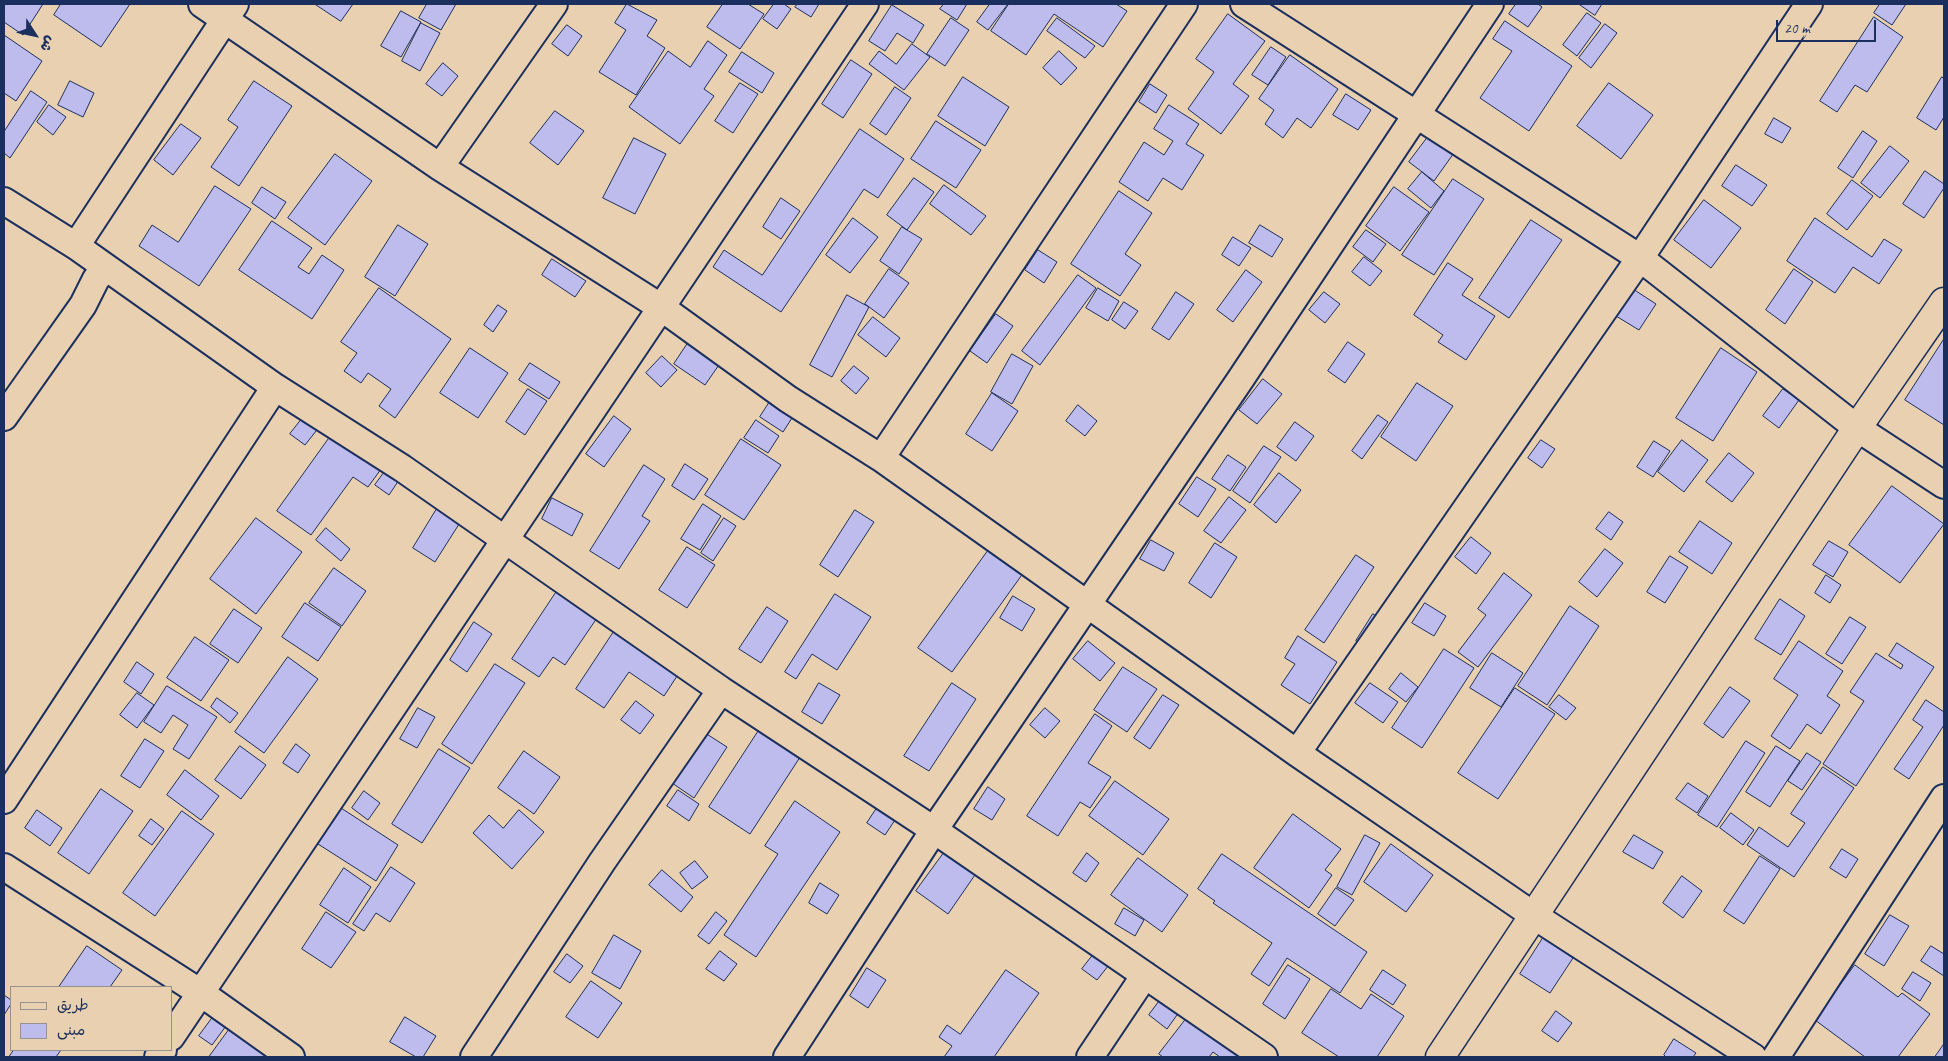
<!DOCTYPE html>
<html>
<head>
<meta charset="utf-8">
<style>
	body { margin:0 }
	#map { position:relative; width:1948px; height:1061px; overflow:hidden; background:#e8d0b0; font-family:Caveat,"Playpen Sans Arabic",sans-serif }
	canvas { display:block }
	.frame { position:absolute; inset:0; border:5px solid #1b2f5e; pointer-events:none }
	.legend { position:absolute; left:10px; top:986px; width:162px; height:65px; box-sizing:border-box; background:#e8d0b0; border:1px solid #96908f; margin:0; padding:6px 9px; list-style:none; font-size:15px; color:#1b2f5e }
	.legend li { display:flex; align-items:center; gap:10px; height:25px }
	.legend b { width:25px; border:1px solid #96908f }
	.north { position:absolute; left:10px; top:10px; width:50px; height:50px; -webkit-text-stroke:4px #e8d0b0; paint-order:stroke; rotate:125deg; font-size:14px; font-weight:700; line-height:20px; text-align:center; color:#1b2f5e }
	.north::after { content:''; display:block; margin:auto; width:18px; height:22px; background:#1b2f5e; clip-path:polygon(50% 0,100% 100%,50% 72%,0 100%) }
	.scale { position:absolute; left:1776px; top:20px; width:100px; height:22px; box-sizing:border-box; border:2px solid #1b2f5e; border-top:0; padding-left:6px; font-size:15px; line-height:18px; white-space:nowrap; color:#1b2f5e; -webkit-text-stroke:4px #e8d0b0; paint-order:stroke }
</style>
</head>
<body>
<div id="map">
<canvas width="1948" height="1061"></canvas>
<div class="frame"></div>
<ul class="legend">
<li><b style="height:6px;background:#e8d0b0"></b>طريق</li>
<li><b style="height:14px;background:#bebbed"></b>مبنى</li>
</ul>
<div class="north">ش</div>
<div class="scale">20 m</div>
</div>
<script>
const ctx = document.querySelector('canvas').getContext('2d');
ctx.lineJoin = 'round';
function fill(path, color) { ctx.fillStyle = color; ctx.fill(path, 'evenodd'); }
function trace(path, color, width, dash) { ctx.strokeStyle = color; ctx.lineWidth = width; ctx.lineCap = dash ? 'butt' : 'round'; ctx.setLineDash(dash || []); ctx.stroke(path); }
const building = new Path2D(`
	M5 4H43L23 35 4 22Z
	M61 4H130L101 47 54 15Z
	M315 4H353L341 21Z
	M427 4H456L441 30 419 18Z
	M627 4 657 20 647 36 665 48 636 95 599 72 626 30 615 23Z
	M723 4H748L764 14 740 49 707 27Z
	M774 4H784L791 9 777 29 763 19Z
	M798 4H819L811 17 795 7Z
	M944 4H967L957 20 940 9Z
	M990 4H1008L988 30 977 22Z
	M1009 4H1116L1127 11 1103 47 1054 14 1026 55 991 31Z
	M1516 4H1538L1542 7 1528 27 1509 14Z
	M1579 4H1602L1595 15Z
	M1880 4H1906L1892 25 1874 13Z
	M892 5 924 25 913 43 897 33 885 51 869 41Z
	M401 11 421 22 401 57 381 46Z
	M1587 13 1601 23 1577 56 1563 45Z
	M1228 14 1265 41 1233 84 1249 96 1221 134 1188 109 1214 72 1196 59Z
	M1874 17 1903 37 1867 92 1855 85 1837 112 1820 101Z
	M951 18 969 30 945 66 927 54Z
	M1057 18 1095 46 1085 58 1047 31Z
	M1505 21 1572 66 1529 131 1480 98 1512 51 1493 39Z
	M421 23 440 33 420 71 402 61Z
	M1605 24 1617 33 1591 68 1579 58Z
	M567 25 582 36 568 56 552 44Z
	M4 35 42 61 16 101 4 93Z
	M708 41 727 55 704 89 714 96 680 144 629 107 668 51 690 67Z
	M912 44 930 57 904 90 869 64 879 51 896 64Z
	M1271 47 1286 57 1268 85 1252 75Z
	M1059 51 1077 68 1061 85 1043 68Z
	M742 52 774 73 762 93 729 72Z
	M1290 55 1338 89 1311 128 1297 118 1283 138 1265 124 1274 110 1259 99Z
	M851 60 872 74 843 118 822 104Z
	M443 63 458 76 442 96 426 84Z
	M963 77 1009 107 985 146 938 116Z
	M1942 77 1944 79V117L1936 130 1917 118Z
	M70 81 94 93 83 117 58 105Z
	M254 81 292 106 239 186 211 167 238 127 228 120Z
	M740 83 758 94 733 133 715 121Z
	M1609 83 1653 115 1621 159 1577 126Z
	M1150 84 1167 95 1156 113 1139 102Z
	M895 87 911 98 886 135 870 124Z
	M31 91 47 102 10 158 4 153V132Z
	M1346 94 1371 110 1358 130 1333 115Z
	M49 105 66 117 53 135 37 122Z
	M1169 105 1199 124 1186 144 1204 155 1182 190 1163 178 1148 201 1119 182 1144 142 1164 155 1173 141 1154 129Z
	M555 111 584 131 558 165 530 143Z
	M1774 118 1791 128 1782 143 1765 134Z
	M936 121 981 150 956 188 911 159Z
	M181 124 201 138 173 175 154 160Z
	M1437 125 1461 143 1434 181 1409 162Z
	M860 129 904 159 878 198 864 189 781 312 713 267 724 250 762 275Z
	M1863 131 1877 141 1853 178 1838 168Z
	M634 138 666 154 635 214 603 198Z
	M1890 146 1909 161 1880 198 1861 183Z
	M335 154 372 181 325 245 288 218Z
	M1736 165 1767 185 1752 206 1722 186Z
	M1925 171 1944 184V188L1924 218 1903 204Z
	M1422 172 1444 191 1431 208 1408 189Z
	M914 178 934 192 907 230 887 215Z
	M1453 179 1484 199 1434 275 1402 255Z
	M1852 180 1873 196 1847 230 1827 214Z
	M944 185 986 216 971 235 930 204Z
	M215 186 251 209 199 286 139 246 152 225 178 242Z
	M262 187 286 202 275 219 252 203Z
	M1394 187 1429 212 1400 251 1366 226Z
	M1119 191 1152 213 1125 254 1141 265 1120 296 1071 264Z
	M781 198 800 211 781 239 763 227Z
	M1704 200 1741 228 1711 268 1674 240Z
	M853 218 878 237 850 273 826 255Z
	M1815 218 1872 257 1884 239 1902 250 1879 284 1853 267 1835 293 1787 261Z
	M1531 220 1562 240 1509 318 1479 298Z
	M272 221 312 248 298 267 309 274 322 255 344 270 312 319 239 270Z
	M398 225 428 244 395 296 365 277Z
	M1260 225 1283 239 1272 257 1249 243Z
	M902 227 922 239 899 274 880 261Z
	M1366 230 1386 244 1373 262 1353 247Z
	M1233 237 1251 248 1239 266 1222 255Z
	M1038 250 1057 262 1044 283 1025 270Z
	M1364 257 1382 271 1370 286 1352 272Z
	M552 259 586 281 575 297 542 275Z
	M1448 263 1473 279 1462 295 1495 316 1466 360 1438 342 1443 335 1414 315Z
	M889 269 909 283 884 318 865 304Z
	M1794 269 1813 282 1785 324 1766 310Z
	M1246 270 1262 282 1233 322 1217 310Z
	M1078 275 1096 288 1040 365 1022 351Z
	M379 288 451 339 395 418 379 406 391 389 368 373 361 383 344 371 357 353 341 342Z
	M1098 288 1119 301 1108 321 1086 308Z
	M1633 289 1656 304 1639 330 1616 316Z
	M1176 292 1194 304 1169 340 1152 329Z
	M1324 292 1340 304 1325 323 1309 310Z
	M847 295 869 307 832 377 810 365Z
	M1124 302 1138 311 1125 329 1112 320Z
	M498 305 507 311 493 332 484 325Z
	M996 314 1013 326 987 363 970 351Z
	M873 317 900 338 886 357 858 335Z
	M1944 339V425L1905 400Z
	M690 340 721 362 705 385 674 364Z
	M1348 342 1365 354 1345 383 1328 371Z
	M470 348 508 373 478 418 440 393Z
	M1721 348 1757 372 1713 441 1676 418Z
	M1012 354 1033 366 1012 404 991 392Z
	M662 356 677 370 661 387 646 373Z
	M530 363 560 382 549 399 519 380Z
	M854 366 869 378 856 394 841 381Z
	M1263 379 1282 394 1257 424 1239 410Z
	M1417 383 1453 406 1416 461 1381 437Z
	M528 389 547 401 525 435 506 422Z
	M1783 389 1799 400 1779 428 1763 416Z
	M992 393 1018 411 992 451 966 434Z
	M769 403 792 418 783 432 760 417Z
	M1078 405 1097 421 1085 436 1066 421Z
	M305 415 320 426 305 445 290 434Z
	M1378 415 1388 422 1362 459 1352 451Z
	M614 416 631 429 604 467 586 454Z
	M756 420 779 436 768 453 744 438Z
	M1295 422 1314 436 1296 461 1277 447Z
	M335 430 384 465 368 487 353 477 311 535 277 511Z
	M741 439 781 465 744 520 705 495Z
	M1541 440 1555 449 1542 468 1528 458Z
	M1682 440 1708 460 1684 492 1658 472Z
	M1654 441 1670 451 1653 477 1637 467Z
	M1264 446 1281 457 1250 503 1233 491Z
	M1729 453 1754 473 1732 502 1706 482Z
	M1228 455 1246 467 1230 491 1212 479Z
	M685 464 708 479 694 500 672 486Z
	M644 465 665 479 642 516 650 521 619 569 590 551Z
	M386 470 399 480 389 495 375 485Z
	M1279 473 1301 490 1276 523 1254 505Z
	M1197 477 1216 489 1198 517 1179 504Z
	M1892 486 1944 524 1900 583 1849 545Z
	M1229 497 1246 510 1221 543 1204 531Z
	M552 498 583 514 572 536 542 519Z
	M703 504 721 516 700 550 681 539Z
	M438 507 461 521 435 562 413 548Z
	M855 510 874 522 838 577 820 565Z
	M1609 512 1623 522 1611 540 1596 529Z
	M256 518 302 552 256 614 210 579Z
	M724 518 736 526 713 561 701 553Z
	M1700 521 1732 543 1712 574 1679 552Z
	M326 528 350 549 341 561 316 540Z
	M1471 537 1491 553 1476 574 1455 557Z
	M1151 540 1174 553 1164 571 1140 559Z
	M1829 541 1848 552 1833 577 1813 565Z
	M1215 543 1237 557 1211 598 1189 583Z
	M687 547 715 565 687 608 659 590Z
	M990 548 1024 572 952 672 918 648Z
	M1605 549 1623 563 1597 597 1579 582Z
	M1356 555 1374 567 1324 643 1305 630Z
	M1670 556 1688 567 1665 603 1647 592Z
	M334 568 366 591 342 626 309 603Z
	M1504 573 1532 595 1478 667 1458 652 1486 615 1478 609Z
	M1826 575 1841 585 1830 603 1815 593Z
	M559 588 599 615 565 665 553 657 539 677 512 659Z
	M835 594 871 617 837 670 812 654 796 679 785 672Z
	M1013 596 1035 609 1022 631 1000 618Z
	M1780 599 1805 616 1781 655 1755 639Z
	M305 603 341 627 318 661 282 637Z
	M1425 603 1446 616 1434 636 1412 623Z
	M1570 606 1599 626 1547 705 1518 686Z
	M767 607 788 621 761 663 739 649Z
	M234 609 262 628 238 663 210 644Z
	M1373 614 1386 622 1369 650 1356 641Z
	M1850 617 1866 627 1842 664 1826 654Z
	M474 622 492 634 467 672 450 660Z
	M617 627 681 670 664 696 629 672 604 708 576 689Z
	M1298 636 1337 662 1310 704 1281 685 1295 664 1285 658Z
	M195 637 229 660 201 701 167 678Z
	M1088 641 1115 663 1100 681 1073 659Z
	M1799 641 1843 671 1827 696 1840 705 1821 734 1807 724 1790 749 1771 736 1798 695 1774 679Z
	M1897 643 1934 667 1856 786 1823 764 1864 701 1850 692 1876 653 1901 669 1903 665 1889 656Z
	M1444 649 1474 668 1422 748 1392 728Z
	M1492 653 1523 673 1501 707 1470 688Z
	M288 657 318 679 264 753 235 732Z
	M137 662 154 674 141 694 124 682Z
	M495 664 525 683 472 764 442 744Z
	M1123 667 1157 689 1127 732 1094 710Z
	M1401 673 1418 687 1406 702 1389 689Z
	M819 683 840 695 822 724 802 712Z
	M952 683 976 699 929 771 904 756Z
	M1370 683 1398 702 1383 723 1355 703Z
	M167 686 217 717 189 759 173 749 188 725 173 715 161 733 144 722Z
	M1730 687 1750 701 1723 738 1704 724Z
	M1515 688 1555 714 1498 799 1458 773Z
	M137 693 154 705 137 728 120 715Z
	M1163 695 1179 705 1150 749 1134 738Z
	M1559 695 1576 708 1566 720 1549 707Z
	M217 698 238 713 230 723 211 707Z
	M1926 700 1944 712V725L1909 779 1894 769 1923 727 1913 720Z
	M636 701 654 715 640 734 621 720Z
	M418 708 435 717 417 748 400 739Z
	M1045 708 1060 721 1045 738 1030 725Z
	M1095 714 1112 726 1088 763 1111 777 1090 808 1080 802 1058 836 1027 816Z
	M765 721 806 748 750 834 709 807Z
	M702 731 727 747 694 798 669 781Z
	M145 739 164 751 140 788 121 776Z
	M1746 741 1765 753 1717 827 1698 815Z
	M296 744 310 755 298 773 283 763Z
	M240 746 266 765 241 799 215 780Z
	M1776 746 1800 761 1770 807 1746 792Z
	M439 749 470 768 422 843 392 824Z
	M524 751 560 777 534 814 498 788Z
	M1807 753 1821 762 1802 790 1788 781Z
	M1823 767 1854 788 1794 877 1747 845 1759 827 1788 847 1805 823 1791 814Z
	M185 770 219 796 201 820 167 795Z
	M1115 781 1169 819 1143 855 1089 816Z
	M1688 783 1708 796 1697 813 1676 799Z
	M988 787 1005 799 992 820 974 809Z
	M101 789 133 811 89 874 58 853Z
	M678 790 699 804 689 821 667 806Z
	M364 791 380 803 368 820 352 808Z
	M795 801 840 832 756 957 724 935 778 854 765 846Z
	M879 805 897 817 885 835 867 823Z
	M341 808 398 845 376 881 318 844Z
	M37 810 62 828 50 846 25 828Z
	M519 810 544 832 512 869 473 833 489 815 503 828Z
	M182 811 214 834 155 916 123 893Z
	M1731 813 1754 830 1743 845 1720 828Z
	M1293 814 1341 849 1325 870 1332 875 1309 908 1254 868Z
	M151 819 164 829 152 845 139 836Z
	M1365 835 1380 843 1352 895 1337 887Z
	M1634 835 1663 852 1653 869 1623 852Z
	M1391 844 1433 875 1406 912 1364 882Z
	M1842 849 1858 859 1846 878 1830 868Z
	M946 850 977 872 948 914 916 891Z
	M1087 853 1099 863 1086 882 1073 873Z
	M1222 854 1367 952 1340 993 1287 958 1269 986 1251 974 1272 943 1213 903 1215 901 1198 889Z
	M1760 856 1780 869 1744 924 1724 911Z
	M1138 858 1188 895 1162 932 1111 895Z
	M695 861 708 877 692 889 680 873Z
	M391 867 415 883 390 922 376 913 364 931 353 924Z
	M344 868 371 887 348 923 320 905Z
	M662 870 693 897 681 912 649 885Z
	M1682 876 1702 891 1683 918 1663 903Z
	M820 883 839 895 827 914 809 903Z
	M1336 888 1354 900 1335 926 1318 914Z
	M1124 908 1144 920 1135 936 1115 924Z
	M326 912 356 932 331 968 302 949Z
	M716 912 727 921 709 944 698 936Z
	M1890 915 1909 926 1884 966 1865 954Z
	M614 935 641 951 620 989 592 973Z
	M1543 938 1573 958 1550 993 1520 974Z
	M87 946 122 970 110 987H59Z
	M1931 946 1944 954V976L1921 961Z
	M1097 950 1112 961 1097 980 1082 969Z
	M720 951 737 964 724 981 706 969Z
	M567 954 583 966 570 983 554 972Z
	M1288 965 1310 979 1285 1019 1263 1004Z
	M1855 965 1898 997 1902 993 1930 1014 1898 1057H1865L1815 1020Z
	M867 968 886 980 868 1008 850 996Z
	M1006 970 1039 993 994 1057H944L952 1046 939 1037 947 1025 960 1034Z
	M1383 970 1406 985 1393 1005 1370 990Z
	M1913 972 1931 983 1920 1001 1902 989Z
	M591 981 622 1003 598 1038 566 1017Z
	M1331 989 1361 1009 1371 994 1404 1016 1377 1057H1339L1302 1033Z
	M4 995 11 1000V1004L4 1015Z
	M1164 995 1182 1008 1167 1029 1149 1015Z
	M1193 1010 1245 1050 1239 1057H1220L1213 1052 1209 1057H1163L1159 1054Z
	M1556 1011 1572 1023 1558 1042 1542 1031Z
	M213 1017 226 1026 212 1045 199 1036Z
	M405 1017 436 1036 423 1057H416L390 1042Z
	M231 1027 273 1057H209Z
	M1674 1039 1696 1053 1693 1057H1666L1664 1055Z
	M1944 1044V1057H1935Z
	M14 1050H61L56 1057H9Z`);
fill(building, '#bebbed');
trace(building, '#1b2f5e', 1);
const street = new Path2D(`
	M202 4 440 167 662 308 788 399 881 458 1297 753 1533 915 1753 1057
	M1244 4 1640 258 1857 428 1944 485
	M440 167 554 4
	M4 201 76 246 275 387 402 468 721 690 934 830 1264 1057
	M76 246 235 4
	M4 417 83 305 96 279 106 268
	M881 458 1184 4
	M1297 753 1640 258 1809 4
	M4 800 275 387
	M4 867 201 993 291 1057
	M171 1037 865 4
	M158 1057 163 1050
	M474 1057 602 862 721 690
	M787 1057 934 830 1240 380 1490 4
	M1090 1057 1145 975
	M1776 1057 1944 798`);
const secondary = new Path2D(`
	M1440 1057 1857 428 1944 302`);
trace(street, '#1b2f5e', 30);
trace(secondary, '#1b2f5e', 31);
trace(street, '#e8d0b0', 26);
trace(secondary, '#e8d0b0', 28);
</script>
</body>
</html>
